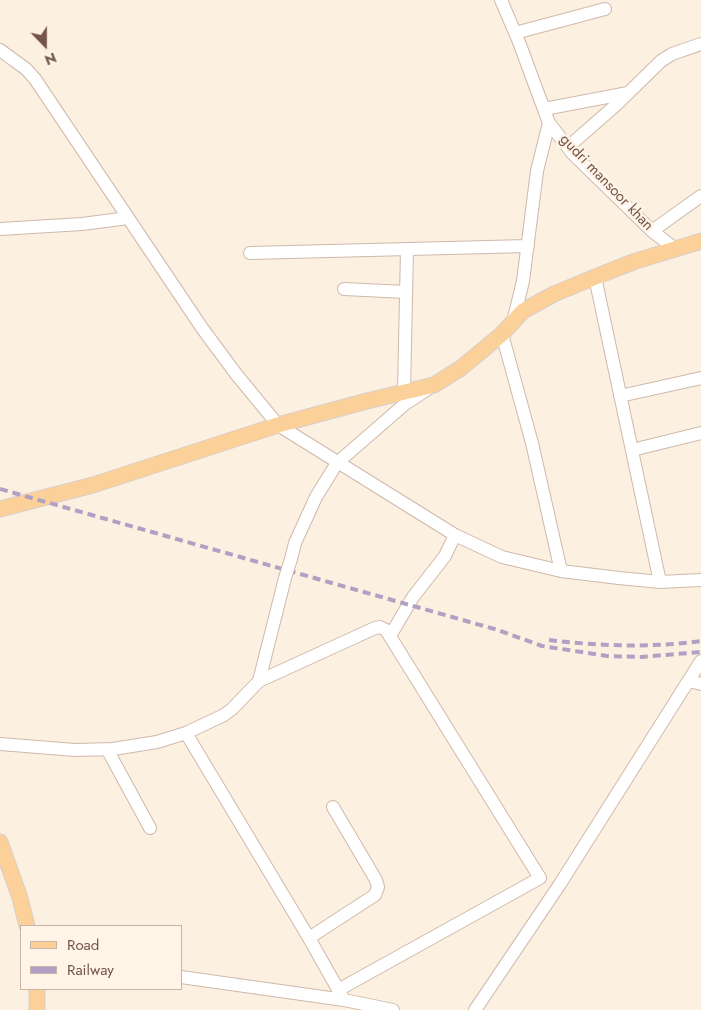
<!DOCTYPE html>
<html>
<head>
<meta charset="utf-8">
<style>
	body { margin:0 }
	#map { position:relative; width:701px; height:1010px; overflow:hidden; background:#fcf0e1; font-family:Jost,sans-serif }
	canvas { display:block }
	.legend { position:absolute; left:20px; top:925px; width:162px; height:65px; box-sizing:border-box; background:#fff4e7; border:1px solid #c7b4a7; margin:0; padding:6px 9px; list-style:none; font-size:15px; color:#735548 }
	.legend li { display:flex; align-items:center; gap:10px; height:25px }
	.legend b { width:25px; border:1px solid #c7b4a7 }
	.north { position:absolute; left:20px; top:20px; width:50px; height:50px; -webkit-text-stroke:4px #fff4e7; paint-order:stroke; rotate:158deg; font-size:14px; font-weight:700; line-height:20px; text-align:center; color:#735548 }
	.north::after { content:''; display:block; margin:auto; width:18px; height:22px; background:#735548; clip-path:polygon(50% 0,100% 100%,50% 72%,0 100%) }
</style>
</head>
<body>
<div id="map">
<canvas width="701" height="1010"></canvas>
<ul class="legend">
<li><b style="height:6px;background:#fbd199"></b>Road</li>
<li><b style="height:6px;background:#b2a0c4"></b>Railway</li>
</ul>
<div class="north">N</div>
</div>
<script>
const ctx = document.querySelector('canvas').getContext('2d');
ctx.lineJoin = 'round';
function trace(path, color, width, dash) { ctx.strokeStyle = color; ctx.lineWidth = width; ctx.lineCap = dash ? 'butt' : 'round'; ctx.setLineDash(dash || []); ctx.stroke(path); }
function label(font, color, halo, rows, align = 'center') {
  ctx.font = font + ' Jost,sans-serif'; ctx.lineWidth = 5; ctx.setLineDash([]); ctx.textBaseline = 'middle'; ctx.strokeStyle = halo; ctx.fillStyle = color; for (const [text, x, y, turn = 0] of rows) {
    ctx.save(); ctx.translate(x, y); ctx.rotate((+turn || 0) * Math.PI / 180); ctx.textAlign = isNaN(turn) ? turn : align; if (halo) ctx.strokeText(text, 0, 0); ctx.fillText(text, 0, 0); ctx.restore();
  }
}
const minor = new Path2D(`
	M501 0 519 42 549 123 573 154 652 231 674 248
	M515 33 605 9
	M0 50 26 69 35 79 202 328 236 374 278 425 455 535 502 557 561 571 619 578 660 582 701 580
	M544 109 628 93
	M568 147 616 105 661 61 672 54 701 44
	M0 229 82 224 128 218
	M652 231 701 196
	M250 253 528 246
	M595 277 660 582
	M344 289 406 292
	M513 322 523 281 537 171 549 123
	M502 334 532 443 561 571
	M404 392 407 249
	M620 396 701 378
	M632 450 701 433
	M291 559 295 543 316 497 337 463 405 404 428 389
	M390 636 413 597 445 556 455 535
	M259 681 285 578
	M689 681 701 684
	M186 733 309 938 344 1000
	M0 744 75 750 113 749 157 742 186 733 224 715 232 709 259 681 375 628 380 627 386 630 540 878 338 990
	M107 749 150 828
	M309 938 375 895 378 887 376 880 333 807
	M181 977 344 1000 393 1010
	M475 1010 560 884 701 661`);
const major = new Path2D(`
	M0 509 93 485 278 425 367 401 434 385 461 368 502 334 523 311 554 294 595 277 633 262 701 241
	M0 842 20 898 27 926
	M37 1010V989`);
trace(minor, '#cfb9ab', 14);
trace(major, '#d8cfcc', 17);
trace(minor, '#fff', 12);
trace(major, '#fbd199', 15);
trace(new Path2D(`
	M0 489 498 630 542 646 607 656 641 657 701 652
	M549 640C599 646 651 648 701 641`), '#b2a0c4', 4, [8, 5]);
const minorBridge = new Path2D(`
	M285 578 291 559`);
trace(minorBridge, '#cfb9ab', 14, []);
trace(minorBridge, '#fff', 12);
label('15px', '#735548', '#fff4e7', [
	["gudri mansoor khan",606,183,46]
]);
</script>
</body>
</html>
